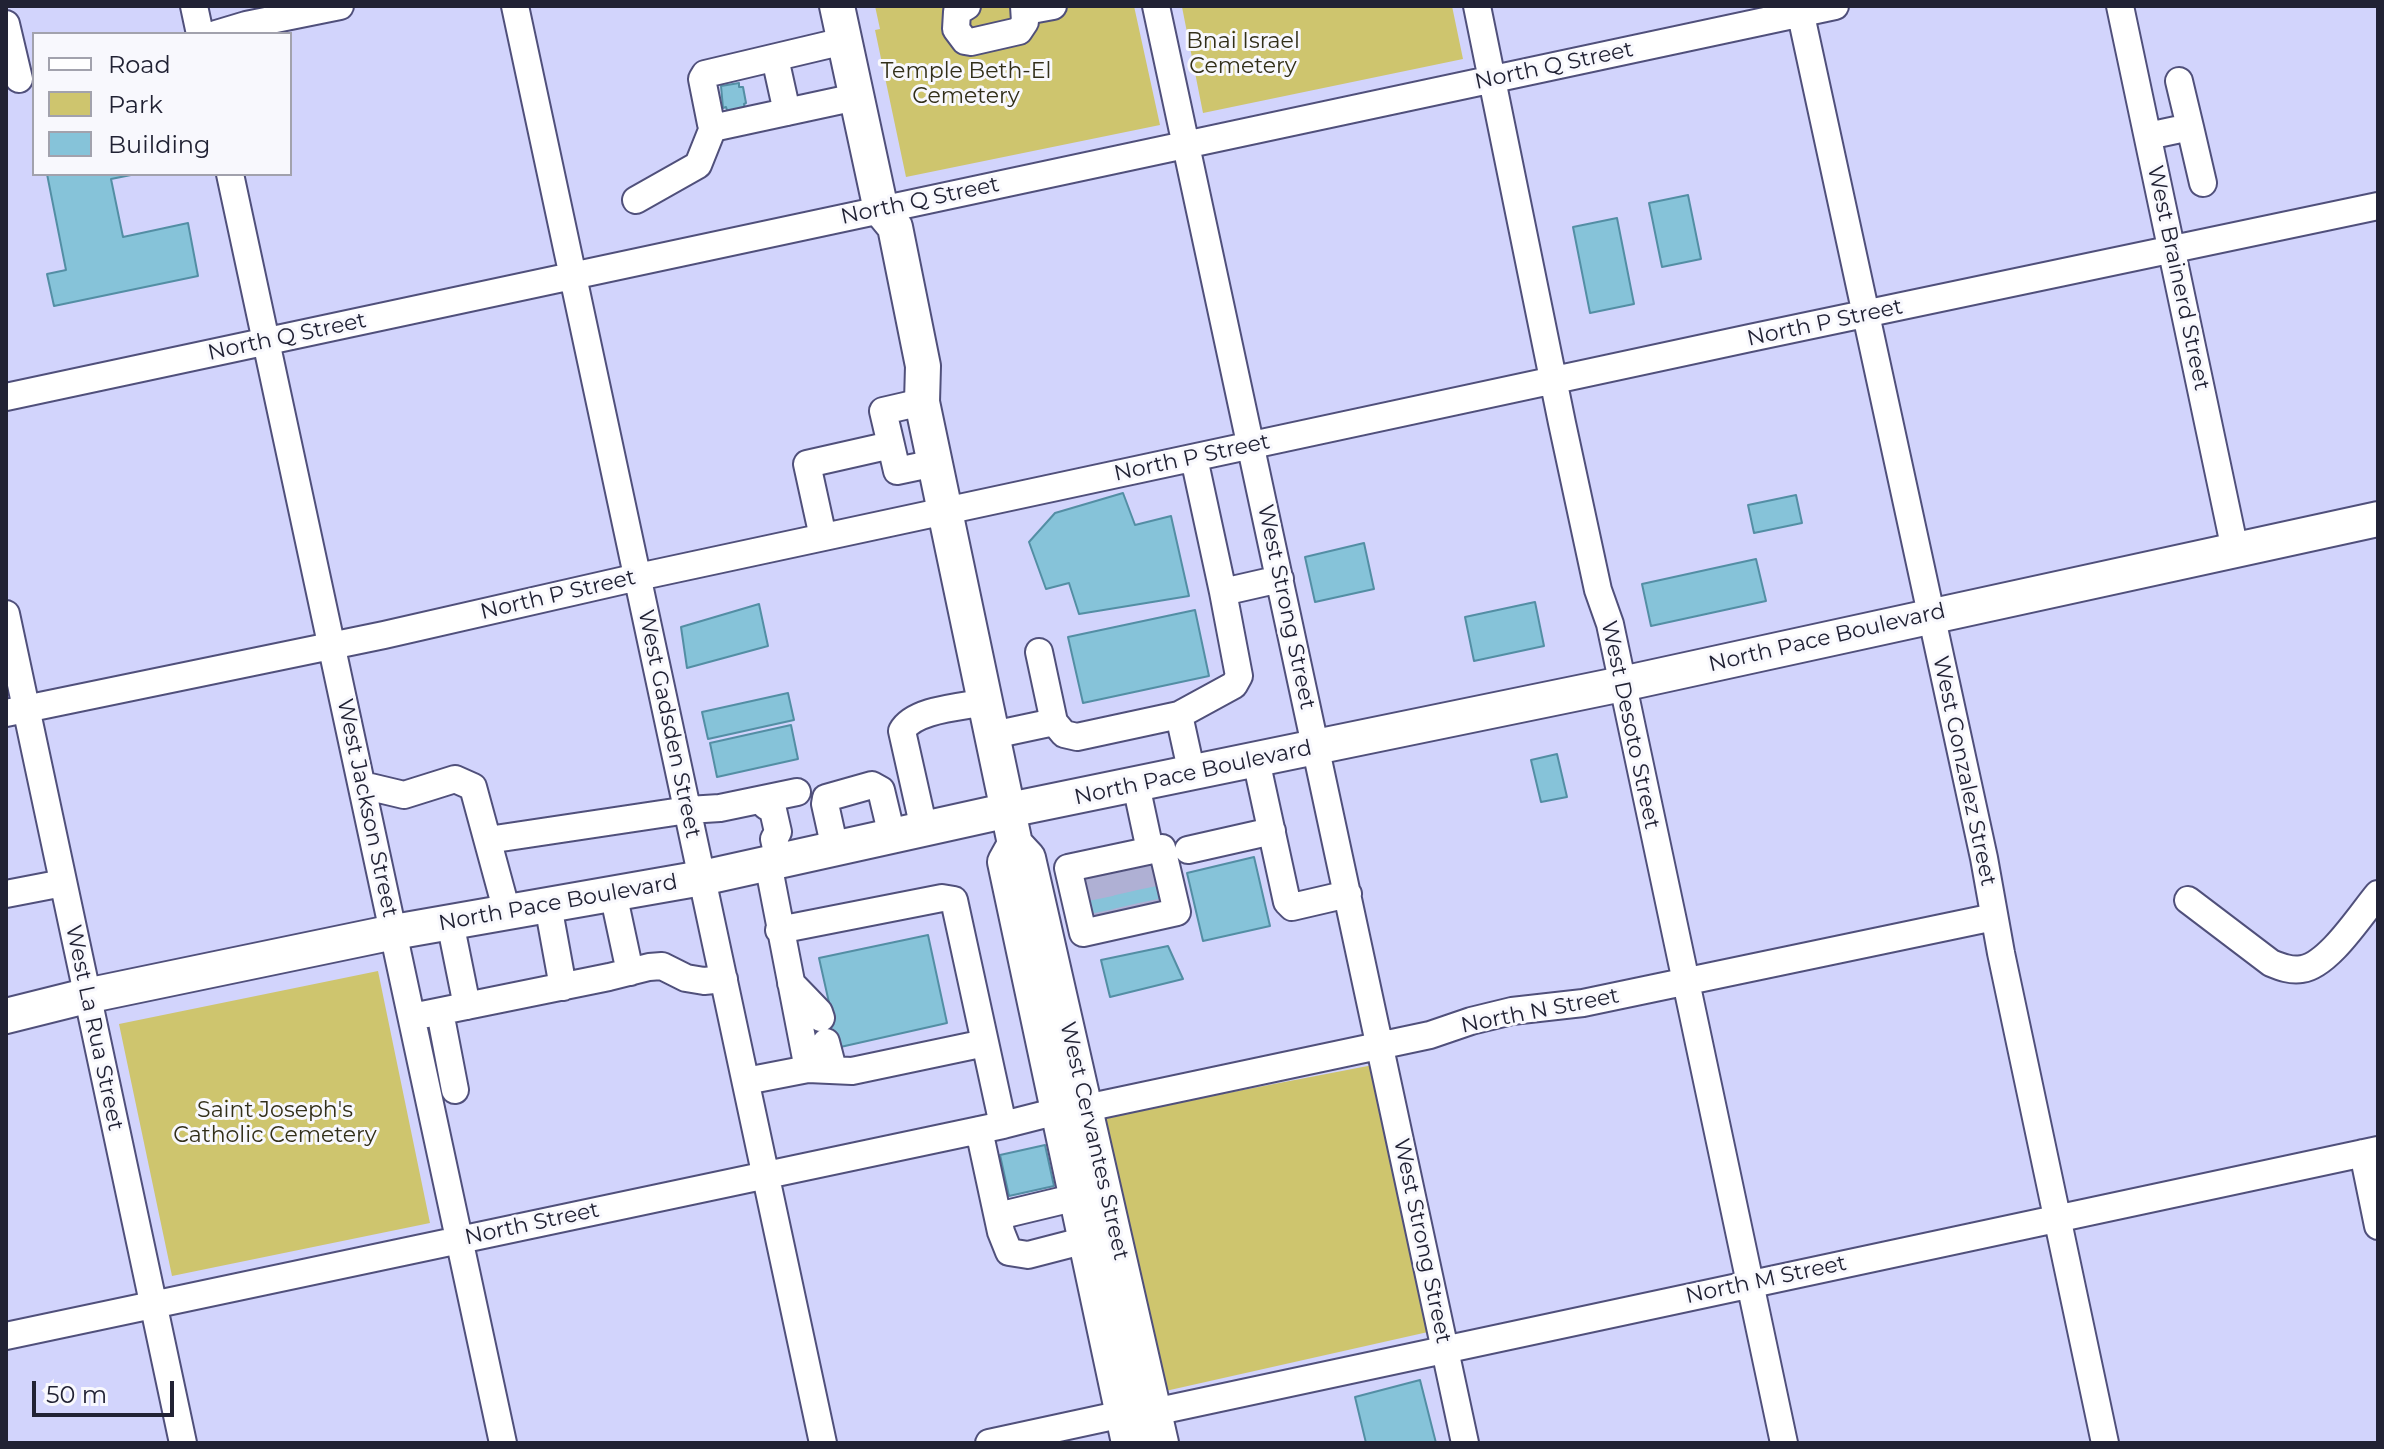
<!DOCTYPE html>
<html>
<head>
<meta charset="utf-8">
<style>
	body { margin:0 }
	#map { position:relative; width:2384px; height:1449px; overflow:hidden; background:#d2d4fc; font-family:Montserrat,sans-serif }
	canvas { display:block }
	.frame { position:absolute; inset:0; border:8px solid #212234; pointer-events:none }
	.legend { position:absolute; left:32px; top:32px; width:260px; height:144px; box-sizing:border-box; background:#f8f8fd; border:2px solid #a2a2ad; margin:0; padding:10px 14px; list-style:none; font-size:24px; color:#212234 }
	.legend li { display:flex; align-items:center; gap:16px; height:40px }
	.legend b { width:40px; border:2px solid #a2a2ad }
	.scale { position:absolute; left:32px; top:1381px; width:142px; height:36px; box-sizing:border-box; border:4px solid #212234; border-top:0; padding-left:10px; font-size:24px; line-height:28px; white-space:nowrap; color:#212234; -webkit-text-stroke:6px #f8f8fd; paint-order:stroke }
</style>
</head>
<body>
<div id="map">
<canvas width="2384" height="1449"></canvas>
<div class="frame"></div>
<ul class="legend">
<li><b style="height:10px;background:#fff"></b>Road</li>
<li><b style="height:22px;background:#cec56e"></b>Park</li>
<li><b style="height:22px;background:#86c3d9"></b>Building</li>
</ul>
<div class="scale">50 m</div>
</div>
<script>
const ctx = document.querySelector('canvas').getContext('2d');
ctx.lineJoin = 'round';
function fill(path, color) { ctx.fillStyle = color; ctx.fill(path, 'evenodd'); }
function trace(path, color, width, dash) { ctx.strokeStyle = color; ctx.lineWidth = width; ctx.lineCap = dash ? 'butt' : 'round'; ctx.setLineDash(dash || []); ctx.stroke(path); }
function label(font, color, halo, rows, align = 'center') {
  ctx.font = font + ' Montserrat,sans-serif'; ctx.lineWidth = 6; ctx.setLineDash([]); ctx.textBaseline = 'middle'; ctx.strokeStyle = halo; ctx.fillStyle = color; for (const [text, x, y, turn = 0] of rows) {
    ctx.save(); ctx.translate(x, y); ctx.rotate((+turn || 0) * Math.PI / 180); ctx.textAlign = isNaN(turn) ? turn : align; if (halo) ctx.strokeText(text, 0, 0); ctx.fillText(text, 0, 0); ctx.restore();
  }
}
fill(new Path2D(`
	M875 6H1134L1160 125 906 177 875 30 880 29Z
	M1452 6 1463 59 1203 113 1182 7Z
	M378 971 430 1223 172 1276 119 1024Z
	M1373 1065 1428 1332 1161 1392 1097 1118Z`), '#cec56e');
const building = new Path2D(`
	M739 83V87H743L746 103 744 104 745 109 728 113 726 107 723 108 721 86Z
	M47 174H136L111 179 123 237 188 223 198 276 54 306 47 274 66 270Z
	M1688 195 1701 259 1662 267 1649 203Z
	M1617 218 1634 304 1590 313 1573 227Z
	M1123 493 1135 525 1171 516 1189 596 1079 614 1069 583 1046 589 1029 542 1055 513Z
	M1796 495 1802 523 1754 533 1748 505Z
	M1364 543 1374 589 1315 602 1305 557Z
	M1756 559 1766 601 1651 626 1642 584Z
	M1535 602 1544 646 1474 661 1465 617Z
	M759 604 768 646 687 668 681 627Z
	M1195 610 1209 676 1083 703 1068 637Z
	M788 693 794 720 708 739 702 712Z
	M791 725 798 759 717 777 710 743Z
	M1557 754 1567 797 1541 802 1531 760Z
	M1254 857 1270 926 1203 941 1187 873Z
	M1157 859 1167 902 1086 921 1076 878Z
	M928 935 947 1023 836 1048 818 1044 813 1020 832 1016 819 958Z
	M1168 946 1183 979 1110 997 1101 960Z
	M1045 1145 1054 1186 1009 1196 1000 1155Z
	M1420 1380 1436 1443H1366L1355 1397Z`);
fill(building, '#86c3d9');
trace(building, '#538ea4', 2);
trace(new Path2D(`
	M1140 863 1149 906
	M1117 868 1127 911
	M1096 873 1105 917`), '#afb0d4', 26, [26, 13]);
const minor = new Path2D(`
	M194 6 200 34
	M515 6 823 1443
	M967 6 957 12 956 29 965 41 971 42 1019 31 1025 22 1024 6
	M1156 6 1465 1443
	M1477 6 1562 423 1598 590 1610 624 1784 1443
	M1799 6 1984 858 2001 953 2105 1443
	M2120 6 2235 550
	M1026 11 1053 6
	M6 24 19 79
	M216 34 246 25 340 6
	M844 41 705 74 702 79 711 124 717 127 856 97
	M775 58 787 112
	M2179 81 2190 127
	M2148 136 2190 127 2203 183
	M230 174 503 1443
	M636 200 698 165 714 125
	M6 397 1835 6
	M891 445 897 471 935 463
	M1194 458 1223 592 1280 579
	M823 537 807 464 891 445 883 411 922 402
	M6 614 183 1443
	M1039 652 1054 722
	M6 713 384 635 638 577 1750 338 2378 206
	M993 735 1054 722 1064 734 1077 737 1179 715
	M1256 760 1287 902 1292 907 1348 894
	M1192 774 1179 715 1234 685 1239 676 1223 592
	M362 785 404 795 455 779 473 787 507 912
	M1136 785 1150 850
	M765 799 766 806 773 810 778 832 774 839 779 861
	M924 829 902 731C914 709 963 707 986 702
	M488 840 688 810 720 808 797 792
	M1162 848 1177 912 1083 933 1068 868Z
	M835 849 825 804 826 798 872 785 881 790 892 836
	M1188 850 1272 831
	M613 893 630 972
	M6 894 63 883
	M2188 900 2271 963C2281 967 2291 971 2302 969 2329 965 2361 914 2378 894
	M548 905 563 987
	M450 922 467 1006
	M779 930 942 898 954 900 1003 1125
	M791 983 819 1012 821 1018
	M440 1012 455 1090
	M412 1017 609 977 649 967 662 966 686 978 704 981 724 979
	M826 1042 833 1069
	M808 1069 852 1071 985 1043
	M746 1081 808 1069 768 863
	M1086 1108 1430 1035 1471 1021 1512 1011 1583 1003 1994 917
	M979 1130 1001 1232 1009 1252 1028 1255 1086 1240
	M2363 1153 2378 1226
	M998 1216 1077 1197
	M6 1336 1003 1125 1058 1111
	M1154 1412 2378 1150
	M989 1443 1123 1414`);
const major = new Path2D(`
	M837 6 881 210 895 227 923 366 922 402 1015 844 1028 858 1161 1443
	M1015 844 1005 862 1129 1443
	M6 1016 86 996 394 932 702 878 1009 810 1622 684 2378 519`);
trace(minor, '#50507b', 30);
trace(major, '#50507b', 38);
trace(minor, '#fff', 26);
trace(major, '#fff', 34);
label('22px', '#322f19', '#f8f8fd', [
	["Bnai Israel",1243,42],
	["Cemetery",1243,67],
	["Temple Beth-El",966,72],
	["Cemetery",966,97],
	["Saint Joseph's",275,1111],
	["Catholic Cemetery",275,1136]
]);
label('22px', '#212234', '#f8f8fd', [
	["North Q Street",1554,66,-12],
	["North Q Street",920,201,-12],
	["West Brainerd Street",2178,278,78],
	["North P Street",1825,323,-12],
	["North Q Street",287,337,-12],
	["North P Street",1192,458,-12],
	["North P Street",558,595,-13],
	["West Strong Street",1286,607,78],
	["North Pace Boulevard",1827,638,-13],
	["West Gadsden Street",669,724,78],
	["West Desoto Street",1630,725,78],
	["West Gonzalez Street",1964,771,78],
	["North Pace Boulevard",1193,773,-12],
	["West Jackson Street",367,808,78],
	["North Pace Boulevard",558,903,-10],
	["North N Street",1540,1011,-11],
	["West La Rua Street",94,1028,78],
	["West Cervantes Street",1094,1141,77],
	["North Street",532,1224,-12],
	["West Strong Street",1422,1241,78],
	["North M Street",1766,1280,-12]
]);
</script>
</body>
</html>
